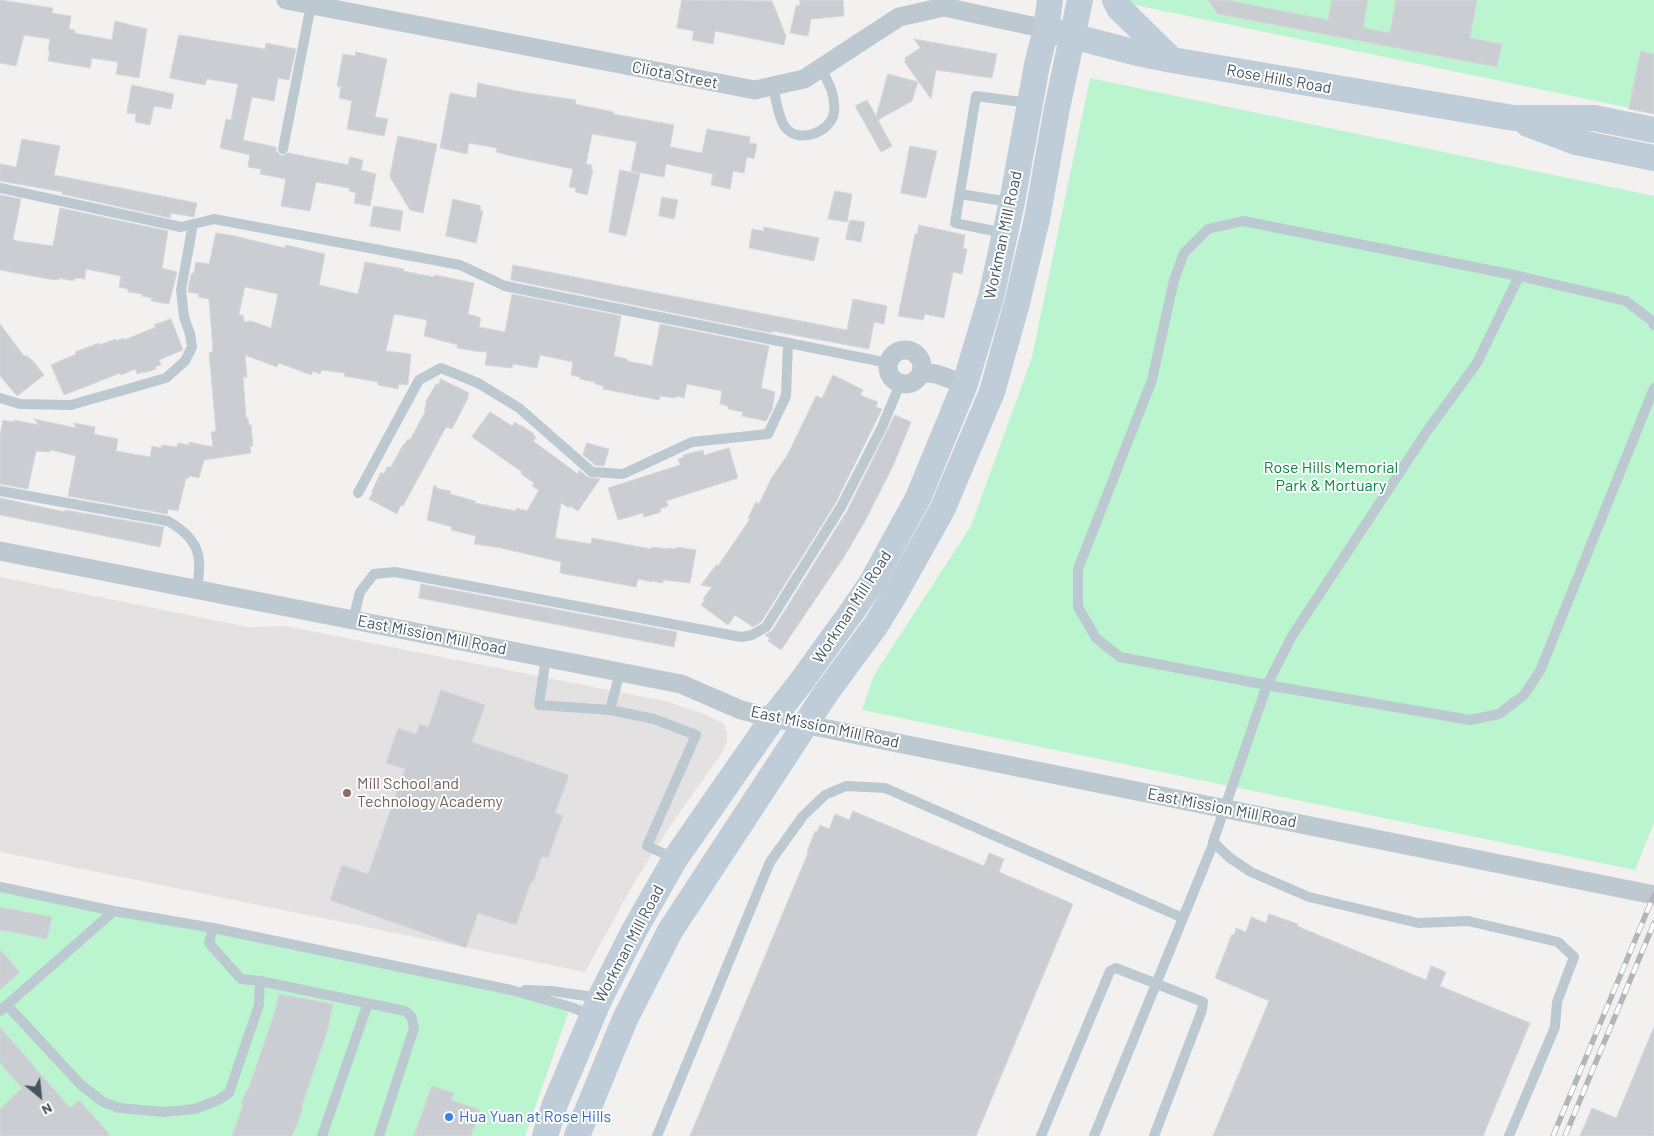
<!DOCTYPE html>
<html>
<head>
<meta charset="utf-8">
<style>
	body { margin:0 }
	#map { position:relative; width:1654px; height:1136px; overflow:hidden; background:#f3f0f0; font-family:Barlow,sans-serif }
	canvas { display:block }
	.north { position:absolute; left:15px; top:1071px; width:50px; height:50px; -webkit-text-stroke:4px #fff; paint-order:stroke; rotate:152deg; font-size:14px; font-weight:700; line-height:20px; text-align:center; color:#465560 }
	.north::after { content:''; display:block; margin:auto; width:18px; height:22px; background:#465560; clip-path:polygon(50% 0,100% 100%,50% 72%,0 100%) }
</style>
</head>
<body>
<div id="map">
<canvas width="1654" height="1136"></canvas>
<div class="north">N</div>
</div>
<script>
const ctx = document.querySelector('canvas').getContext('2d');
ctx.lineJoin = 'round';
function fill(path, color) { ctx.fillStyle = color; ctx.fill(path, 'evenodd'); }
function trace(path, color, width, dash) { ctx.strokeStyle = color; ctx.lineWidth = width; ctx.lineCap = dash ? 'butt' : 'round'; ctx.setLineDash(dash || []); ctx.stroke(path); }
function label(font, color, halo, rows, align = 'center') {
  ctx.font = font + ' Barlow,sans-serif'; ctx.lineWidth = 4; ctx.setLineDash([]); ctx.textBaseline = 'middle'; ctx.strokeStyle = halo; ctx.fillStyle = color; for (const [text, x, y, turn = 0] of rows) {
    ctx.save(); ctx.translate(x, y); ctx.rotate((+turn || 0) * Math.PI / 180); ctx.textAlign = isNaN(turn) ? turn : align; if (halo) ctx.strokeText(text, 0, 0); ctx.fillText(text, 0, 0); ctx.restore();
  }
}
fill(new Path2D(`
	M0 577 248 627 286 626 669 702 704 714 723 723 727 732V742L721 754 666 832 633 885 585 972 0 852Z`), '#e4e1e2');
fill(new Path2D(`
	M1116 0H1654V113L1116 1Z
	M1090 78 1654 196V823L1635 870 862 710 874 675 971 526 1032 357Z
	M0 882 570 1008 525 1136H0Z`), '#bbf5cf');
const building = new Path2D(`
	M0 0 53 8 52 13 71 16 69 29 75 30 74 33 112 40 115 21 147 29 139 78 116 74 118 62 92 58 90 68 48 61 50 51H48L50 39 24 35 16 66 0 63Z
	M682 0 772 1 786 36 784 45 715 31 713 44 692 40 694 31 677 28Z
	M800 0H843L844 16 811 19 808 36 790 33 796 6 800 5Z
	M1208 0H1227L1328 20 1332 0H1368L1363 28 1390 33 1396 0H1477L1470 38 1502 44 1497 67 1218 14Z
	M179 35 265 49 266 43 296 49 289 80 278 78 274 101 252 97 243 140 276 147V151L282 156 288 153 348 165 350 157 363 160 361 170 376 174 370 206 354 203 356 193 349 191V188L316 182 310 211 281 206 286 179 260 174 261 169 248 167 250 155 220 148 226 119 231 120 238 84 207 79 205 85 170 78Z
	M914 39 997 54 992 78 936 70 931 99 904 61 906 60 905 58 920 48Z
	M1641 51 1654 54V114L1629 109Z
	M356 52 387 59 375 117 388 119 384 136 347 129 352 101 339 98 341 87 337 86 343 54 355 56Z
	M888 74 918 82 912 101 878 120 892 146 881 152 855 106 867 100 876 116Z
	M478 83 522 92 576 100 575 104 614 112 613 114 674 125 670 147 702 153 707 129 750 137 749 143 757 144 754 159 747 157 744 173 733 171 730 189 711 185 713 174 666 164 664 177 631 171 637 142 592 134 586 164 592 165 591 170H593L587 195 575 192 576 188 569 187 573 169 507 155 496 152 497 148 469 143 467 154 440 148 450 93 476 98Z
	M132 85 174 94 171 109 154 106 150 125 135 122 136 114 127 113Z
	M398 136 437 144 423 213 410 210 390 177Z
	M22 139 60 146 54 175 197 203 194 217 171 213 170 218 62 194 63 192 0 181V164L16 167Z
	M910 146 937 151 926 198 901 193Z
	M620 170 640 174 626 236 609 232Z
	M835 191 852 194 847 222 828 219Z
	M0 195 21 199 13 239 17 241 53 246 60 208 168 231 162 268 177 272 169 304 151 301 152 298 142 296 143 294 128 292V289L119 287 121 276 86 269 85 279 75 278 74 281 59 278V280L49 279 0 270Z
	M662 197 678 200 674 219 659 216Z
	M453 199 481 206 480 211H483L476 243 446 236Z
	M374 206 403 211 400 231 370 226Z
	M850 220 865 222 861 242 846 239Z
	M919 225 965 235 963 249H967L962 274 953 272 944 318 925 314 923 320 898 316 915 234H917Z
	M764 227 819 238 814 261 749 248 752 229 764 231Z
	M216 233 230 235 285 248 286 245 325 254 319 285 358 294 365 262 404 269 403 271 434 277 435 275 474 283 468 314 481 318 479 327 505 332 512 294 621 316 614 356 627 359V361L652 366 660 324 769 346 761 388 775 392 772 410 766 421 742 416 743 412 728 409V406L720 404 722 391 687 384 684 398 676 396V398L660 396 659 400 603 389 604 386 595 384V382L580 379V377L571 375 573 362 540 355 537 368 513 364 512 368 485 365 487 352H481L457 348 458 345 424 336 427 320 394 314 386 351 411 354 408 385 399 384 398 389 378 385V382L344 376 345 373 322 370 320 374 313 371 311 375 279 363 277 367 245 355 247 377H243L246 418H248L249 425H251L253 446H250L251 453 204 460 199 478 189 476V478H186L178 511 168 509 167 514 68 496 76 456 51 450 50 452 36 451 28 489 0 484V435L3 420 13 422 14 420 39 425 34 419 76 428 74 423 95 427 94 434 118 439 116 451 150 457 152 446 161 448 162 445 177 447 178 443 189 445V442L213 447 211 432 216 431 209 353 213 351 209 299 198 297 199 294 188 292V290L191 274 194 272 196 262 209 264ZM245 287 278 294 271 328 251 321 244 322 243 315H239Z
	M513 265 847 330 853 299 887 306 884 324 874 322 869 349 772 331V333L511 280Z
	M171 319 183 350 159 360 161 365 155 367 156 369 143 373V372L137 374 135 369 121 375 120 373 64 395 51 365 76 354 75 352 99 343V345L116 339V341L123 338 124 340 156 327 154 325Z
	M0 324 24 356H27L33 361 44 375 17 396 0 376Z
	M833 375 863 390 860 395 878 402 876 407 882 409 835 504 761 622 753 627 735 615 728 625 701 605 705 600 703 599 712 587 701 585 716 565 718 566 750 519 748 518 756 502 759 504 772 477 787 456 816 396 822 398Z
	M441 379 469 393 467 396H469L452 429 446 427 403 506 401 505 397 514 369 499 373 492 372 491 381 472 384 474 387 467H391L403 445H404L408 439 410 440 426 410H424L427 403H425L436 384 438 385Z
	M490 412 512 426 515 422 520 426 521 425 534 434 533 435 536 437 533 441 578 474 579 470 588 477 600 479 578 511 570 506 569 508 561 503 555 538 591 544 592 538 651 549 652 547 667 549V548L676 549 677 547 696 550 690 583 663 580V583L652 581V582L638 579 636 587 560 573 561 562 501 548 474 544 476 536 451 530 452 527 427 520 434 485 439 489 450 491V494L475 501V503L516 511V508L527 511 539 490 532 486 534 483 521 474 522 472 472 437Z
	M895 415 911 422 893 466 865 521 844 557 781 650 768 641 770 638 765 635 772 631 847 511Z
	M587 443 609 449 604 466 595 465 583 455Z
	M729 448 738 478 666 501 668 506 660 509 661 512 644 517 643 513 618 520 608 488 680 465 678 459 684 457 683 455 703 450 704 455Z
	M0 498 65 512V510L164 527 160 547 0 515Z
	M421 584 677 632 674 647 419 598Z
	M441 690 485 705 472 742 569 775 555 813 563 816 548 858 542 856 533 882H531L516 925 478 913 466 948 330 900 342 865 368 874 405 769 386 763 398 728 416 734 420 724 428 727Z
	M853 811 984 866 989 853 1004 859 999 872 1073 904 976 1136H690L808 853 807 852 815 831 817 832 820 825 829 829 835 814 849 820Z
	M0 907 52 917 47 939 0 930Z
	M1269 914 1298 924 1297 926 1426 980 1431 966 1446 972 1440 986 1530 1023 1483 1136H1213L1269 1001 1215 978 1232 934 1234 935 1236 928 1246 932 1251 917 1266 923Z
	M0 950 20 972 0 990Z
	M279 994 333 1004 328 1029 301 1108 303 1109 292 1136H232L243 1105 241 1104 247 1089 248 1090 275 1011Z
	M0 1027 70 1108 79 1100 111 1136H0V1109L22 1088 0 1063Z
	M1654 1027V1136H1580L1592 1108 1616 1118Z
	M432 1086 454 1093 451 1100 480 1110 471 1136H414Z`);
fill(building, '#caced3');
trace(building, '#d4d7dd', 1);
trace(new Path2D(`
	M773 86C776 99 778 117 785 127 798 145 832 132 834 112 836 95 828 82 821 68
	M283 149 311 5
	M0 188 181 227 214 219 460 265 505 286 888 363
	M960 194 1010 202
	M1004 233 955 223 976 96 1029 103
	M1654 325 1652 321 1626 301 1519 276 1243 221 1208 229 1184 253 1174 280 1152 380 1078 569V607L1096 638 1120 657 1267 685 1470 720 1499 714 1524 695 1540 671 1654 388
	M0 398 20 404 71 405 166 378 185 361 192 347 190 334 184 317 181 290 193 224
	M0 491 168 521C182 529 198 542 199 561 200 570 198 580 197 589
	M358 493 419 380 441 368 478 383 519 408 592 472 623 474 692 442 768 434 786 396 788 343
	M353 620 360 592 374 574 395 572 741 637 752 635 766 627 841 507 882 427 900 384
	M546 657 539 705 610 710 654 719 696 735 647 846 674 858
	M610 710 620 672
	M0 887 114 911 213 928 209 943 241 979 260 981 405 1011 411 1016 414 1028 379 1136
	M213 928 511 990 571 1007 591 1015
	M525 990 552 991 600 998
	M7 1005 80 1084 103 1102 119 1108 164 1112 195 1109 218 1100 229 1093 259 1005 260 981
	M0 1011 114 911
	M322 1136 368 1003
	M657 1136 770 862 803 816 825 795 846 786 885 788 1183 918
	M1041 1136 1110 971 1116 968 1203 1002 1202 1010 1154 1136
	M1094 1136 1214 842
	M1509 1136 1555 1027 1557 1002 1574 957 1558 942 1468 921 1418 923 1309 897 1251 872 1230 858 1213 842 1267 685 1292 636 1427 431 1477 363 1519 276`), '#bdc9d1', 10);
trace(new Path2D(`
	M286 0 755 90 804 79 899 17 944 7 1046 29
	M888 367a17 17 0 1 1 34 0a17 17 0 1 1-34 0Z
	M921 372 936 374 965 384
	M0 551 681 684 741 710 773 718 1654 895`), '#bdc9d1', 19);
trace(new Path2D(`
	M1115 0 1119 8 1172 60
	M1057 32 1137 53 1172 60 1514 118H1594L1654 130
	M1528 124 1576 142 1654 158
	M545 1136 555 1104 600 998 635 929 675 859 773 718 801 682 853 610 872 582 918 498 965 384 991 297 1012 202 1037 65 1046 29 1050 0
	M577 1136 625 1019 670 931 826 693 876 625 895 594 942 510 992 392 1017 303 1037 219 1057 108 1080 0`), '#bfcdd9', 26);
const rail = new Path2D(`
	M1553 1136 1654 895
	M1565 1136 1654 923`);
trace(rail, '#b2b6bc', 5.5);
trace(rail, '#fff', 4, [11]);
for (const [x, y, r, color] of [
	[347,793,5,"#8d6e63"],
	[449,1117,5,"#3f7fe0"]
]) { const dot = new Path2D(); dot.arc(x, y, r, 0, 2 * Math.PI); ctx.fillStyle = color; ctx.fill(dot); trace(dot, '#fff', 2); }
label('16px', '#465560', '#fff', [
	["Cliota Street",675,75,11],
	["Rose Hills Road",1279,79,10],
	["Workman Mill Road",1003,235,-78],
	["Workman Mill Road",852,607,-57],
	["East Mission Mill Road",432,635,11],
	["East Mission Mill Road",825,727,12],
	["East Mission Mill Road",1222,808,11],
	["Workman Mill Road",629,944,-62]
]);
label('16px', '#0c8644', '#fff', [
	["Rose Hills Memorial",1331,468],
	["Park & Mortuary",1331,486]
]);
label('16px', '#785e54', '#fff', [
	["Mill School and",357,784],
	["Technology Academy",357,802]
], 'left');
label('16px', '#366cbe', '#fff', [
	["Hua Yuan at Rose Hills",459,1117]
], 'left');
</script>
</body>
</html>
